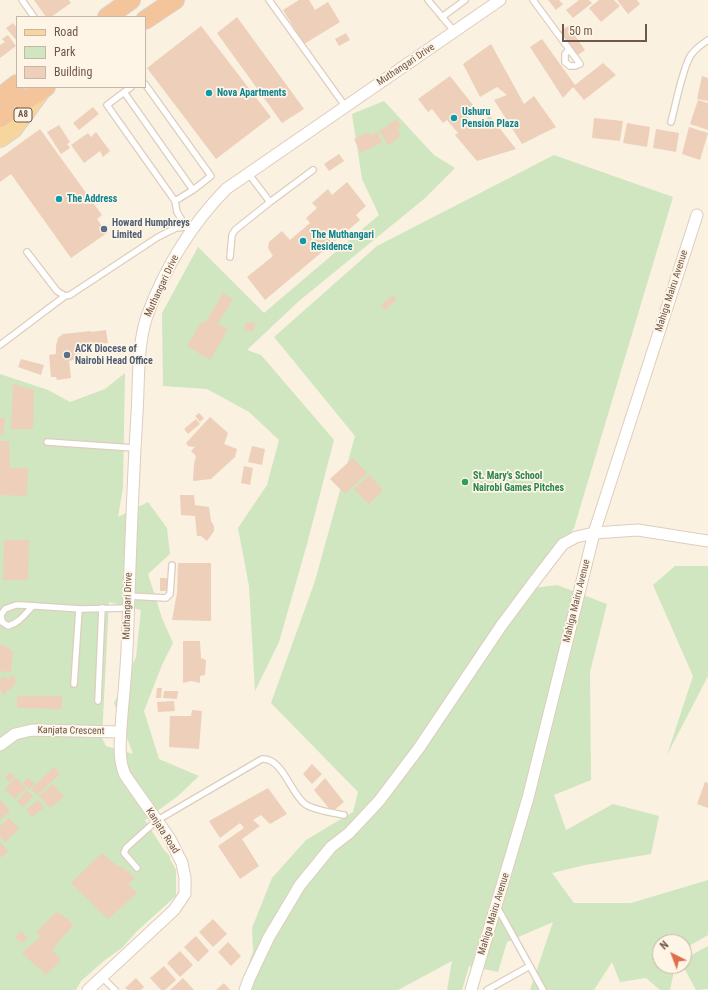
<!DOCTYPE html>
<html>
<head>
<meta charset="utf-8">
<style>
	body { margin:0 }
	#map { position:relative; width:708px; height:990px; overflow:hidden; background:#faf1e0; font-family:"Roboto Condensed",sans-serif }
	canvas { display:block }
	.legend { position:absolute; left:16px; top:16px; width:130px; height:72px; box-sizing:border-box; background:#fef5e6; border:1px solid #c5b6a7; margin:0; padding:5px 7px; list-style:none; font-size:12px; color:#6f5749 }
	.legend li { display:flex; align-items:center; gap:8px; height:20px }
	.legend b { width:20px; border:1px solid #c5b6a7 }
	.north { position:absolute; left:652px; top:934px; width:40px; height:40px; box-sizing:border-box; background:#fef5e6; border:1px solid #c5b6a7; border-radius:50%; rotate:318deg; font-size:11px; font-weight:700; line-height:16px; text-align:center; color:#6f5749 }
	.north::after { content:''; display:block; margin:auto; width:14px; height:18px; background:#de6f4c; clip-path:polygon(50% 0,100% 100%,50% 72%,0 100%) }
	.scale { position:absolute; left:562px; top:24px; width:85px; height:18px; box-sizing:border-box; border:2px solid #6f5749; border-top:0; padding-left:5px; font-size:12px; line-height:14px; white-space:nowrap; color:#6f5749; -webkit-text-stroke:3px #fef5e6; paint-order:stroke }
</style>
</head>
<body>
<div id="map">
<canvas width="708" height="990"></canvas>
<ul class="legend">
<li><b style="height:5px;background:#f6d69c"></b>Road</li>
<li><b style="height:11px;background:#cfe6c0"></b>Park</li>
<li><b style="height:11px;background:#eecfba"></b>Building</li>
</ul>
<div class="north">N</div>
<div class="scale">50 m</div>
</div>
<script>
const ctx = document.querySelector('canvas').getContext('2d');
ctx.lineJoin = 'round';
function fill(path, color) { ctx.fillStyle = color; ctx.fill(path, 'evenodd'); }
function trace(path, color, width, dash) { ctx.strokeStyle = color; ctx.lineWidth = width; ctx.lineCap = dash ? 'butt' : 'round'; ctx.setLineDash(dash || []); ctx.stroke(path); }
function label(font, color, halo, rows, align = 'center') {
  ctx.font = font + ' "Roboto Condensed",sans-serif'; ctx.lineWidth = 3.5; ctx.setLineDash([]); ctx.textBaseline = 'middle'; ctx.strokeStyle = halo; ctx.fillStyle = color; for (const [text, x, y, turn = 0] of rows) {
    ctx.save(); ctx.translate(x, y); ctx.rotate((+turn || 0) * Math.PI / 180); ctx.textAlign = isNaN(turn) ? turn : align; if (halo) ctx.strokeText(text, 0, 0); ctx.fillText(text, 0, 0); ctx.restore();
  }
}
fill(new Path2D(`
	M384 101 434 155 455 168 424 199 299 301 247 350 261 355 334 440 307 544 279 642 255 691 249 586 238 528 267 485 279 440 249 412 207 389 163 386 162 313 198 247 264 313 379 215 362 179 352 114Z
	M554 155 673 197 574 528 534 588 557 585 607 604 590 672 591 780 554 795 566 830 613 804 659 816 651 854 585 865 552 873 574 903H631L708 880V935L684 949V942H660V966H675L670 990H660L646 978 620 982 612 962 594 990H530L553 922 507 942 498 972 469 966 462 990H447L452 961 398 990H239L253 952 252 928 272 878 306 840 353 812 358 792 271 703 315 581 355 436 274 337 377 246Z
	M125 373 123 488 118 517 148 502 167 528 170 554 148 574 162 618 173 643 162 665 144 711 159 759 199 776 178 796 145 820 164 850 170 856V859L176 870V896L137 931 122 948 105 960 81 981 76 990H0V374L48 390 70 402 105 389ZM109 602 141 610 136 657 114 703 133 754 106 746 102 738Z
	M675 566H708V676L667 755 693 676 653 585Z
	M708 946V989L696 990 683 966 684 959Z`), '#cfe6c0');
fill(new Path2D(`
	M34 0H69L71 3 51 17H46Z
	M299 0H309L315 10 328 2 340 22 304 44 283 10Z
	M548 0H559L563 4 556 10Z
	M579 0H589L592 3 573 18 566 10Z
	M599 0H614L620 6 601 22 589 8Z
	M617 0H637L640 4 628 14Z
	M237 17 304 109 282 123 217 33Z
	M13 23 17 28V41L6 28Z
	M201 26 271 117 216 159 147 68Z
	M568 26 585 50 575 57 558 33Z
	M346 33 350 40 339 46 335 39Z
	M8 35 16 46 0 58V45L5 42 2 39Z
	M542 39 575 85 603 63 616 75 584 100 573 87 563 98 530 47Z
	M491 44 524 104 534 96 556 127 522 144 494 100 507 95 497 87 480 97 463 64Z
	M450 76 473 105 463 112 476 127 490 116 516 149 477 161 455 135 458 133 447 120 443 123 432 109 428 112 418 99Z
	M702 76 708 78V101L697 99Z
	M698 100 708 103V130L690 124Z
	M93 107 99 114 79 130 73 123Z
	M594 118 623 121 620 141 592 138Z
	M396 119 401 126 398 128 400 136 389 145 379 132Z
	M627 123 650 127 647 147 623 143Z
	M59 125 70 142 67 144 70 148 61 154 47 132Z
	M689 127 708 133 700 160 682 154Z
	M40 129 102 215 97 219 107 233 71 258 11 174 0 182V158Z
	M656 129 679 133 676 152 653 148Z
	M96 132 110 151 103 157 100 151 84 163 71 145 88 133 91 137Z
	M368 132 370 135 377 132 382 142 361 153 354 139Z
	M339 154 344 161 329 171 324 164Z
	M347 182 366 206 356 215 360 220 265 300 247 277 273 256 268 248 269 242 282 231 290 240 310 223 306 218 317 208 312 203 328 189 332 195Z
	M223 293 233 299 218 324 228 329 210 360 187 346 202 321 205 323Z
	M393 295 397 299 385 310 381 305Z
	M245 322 255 323 254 331H245Z
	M106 330 108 343 83 345 82 354 77 359 69 361 71 378 57 380 56 377H51L49 355 56 354V346L58 338 63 334 91 331V332Z
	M21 359 44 365 41 375 18 367Z
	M13 384 34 390 33 429H11Z
	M199 413 204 418 200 422 195 416Z
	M210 417 228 433 224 444 237 449 235 457 211 479 193 481 194 464 196 456 191 451 195 447 188 446 186 443Z
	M0 418H5L3 435H0Z
	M196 419 200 424 188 434 184 429Z
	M0 441H9L10 468H28L27 496 0 495Z
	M252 446 265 449 262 465 248 462Z
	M353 458 367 473 345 494 330 479Z
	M244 466 253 468 250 485 241 483Z
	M369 475 383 490 369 504 354 489Z
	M180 495H194L195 505 209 507 211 521 214 526V531L207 541 201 536H197L195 516 181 515Z
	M4 540H29L28 580H3Z
	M178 563H211V621L172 620 177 593Z
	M160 578H167V591H160Z
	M183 641H200L201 658 206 660 205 675 200 676V683L191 681 183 683Z
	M0 644 13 651 11 672 0 671Z
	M12 675 17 682 13 685 14 687 8 690 4 695 0 689V679L5 676 8 679Z
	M157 688H162L161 698H156Z
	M164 691H178L177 699 163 698Z
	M17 696H62V709L17 708Z
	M174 701 175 711 158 712 157 702Z
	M192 710 202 711 199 749 169 747 170 716H191Z
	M312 764 322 774 312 784 303 774Z
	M54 767 60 774 37 795 31 789Z
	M10 772 15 777 10 782 5 778Z
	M16 778 26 788 15 799 5 789Z
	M28 778 35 784 29 789 23 783Z
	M325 778 344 802 332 812 314 790Z
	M705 782 708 783V808L697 804Z
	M53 784 64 797 50 808 39 796Z
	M268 788 287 814 270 824 261 815 253 820 260 826 242 839 259 866 240 879 218 846 244 828 240 823 220 838 209 821Z
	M27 790 33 796 23 807 17 802Z
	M0 799 10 811 0 820Z
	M38 800 44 808 32 817 26 810Z
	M9 818 19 829 5 842 0 836V826Z
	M0 842 8 851 0 858Z
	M102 853 116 865 122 867 135 878 128 884 137 893 108 919 71 883Z
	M56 912 68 919 73 925 52 950 61 960 46 975 22 953 41 936 36 933Z
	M213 919 227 934 213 947 199 932Z
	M21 931 28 938 22 943 15 937Z
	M196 936 209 951 198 962 184 947Z
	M228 942 241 956 231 966 218 952Z
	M180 951 193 965 180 977 167 963Z
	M164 966 176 980 165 990H161L150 978Z
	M136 978 144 987 141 990H128L125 988Z
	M183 978 194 990H170Z
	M224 983 230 990H216Z`), '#eecfba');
const service = new Path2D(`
	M22 0 34 17
	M269 0 345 106
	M428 0 454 31
	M533 0 580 64 575 66H570L565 62V54L569 50
	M442 17 465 0
	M145 84 211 176 193 190 175 201
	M131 87 107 105 175 201 177 212 186 227
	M124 92 193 190
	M671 122C676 104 682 69 691 55 695 49 702 44 708 40
	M248 173 270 202
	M27 252 57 291 65 296 70 295 158 237 176 228 186 227 193 229
	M230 257 232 235 235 230 270 202 313 170
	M0 345 65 296
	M47 442 134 448
	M129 596 166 598 170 594 172 565
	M32 607C24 615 19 623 8 626L2 622 1 615 5 609 16 605H21L81 609 129 608
	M74 684 79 609
	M98 701 102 608
	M137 868 124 853 126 848 156 821 262 759C282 757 291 794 305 804 313 810 333 813 344 815
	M496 905 543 990
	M102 977 115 990
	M487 990 530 966`);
const minor = new Path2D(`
	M0 745 15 734 32 730 121 732
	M88 990 174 910 185 894V878L182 863 170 839 125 775C117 757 121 734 122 714 124 693 126 672 127 650 130 571 132 493 137 414 139 383 137 345 147 316 164 270 191 225 226 189L500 0
	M245 990 249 979 269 937 300 885 331 847 349 833 379 801 419 748 501 626 533 583 563 544 576 537 594 533 638 530 708 541
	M471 990 528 798 594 533 697 215`);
const primary = new Path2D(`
	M0 138 13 129 41 91`);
const trunk = new Path2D(`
	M107 17 131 0
	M145 20 175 0
	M0 97 17 84
	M0 118 46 87`);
trace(service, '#decdbd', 8);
trace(minor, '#decdbd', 13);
trace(primary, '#dad3d0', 20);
trace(trunk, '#dad3d0', 20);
trace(service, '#fff', 5.5);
trace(minor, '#fff', 11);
trace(primary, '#f6d69c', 18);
trace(trunk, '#f4c49b', 18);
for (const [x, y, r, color] of [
	[209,93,4,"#0f9aa8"],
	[454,118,4,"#0f9aa8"],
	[59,199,4,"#0f9aa8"],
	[104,229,4,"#5c6f8a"],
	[303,241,4,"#0f9aa8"],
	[67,355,4,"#5c6f8a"],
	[465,482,4,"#2e9e5b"]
]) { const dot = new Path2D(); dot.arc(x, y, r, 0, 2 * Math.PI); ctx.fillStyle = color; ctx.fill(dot); trace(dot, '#fef5e6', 1.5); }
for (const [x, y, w] of [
	[23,115,18]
]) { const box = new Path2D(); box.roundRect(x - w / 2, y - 7, w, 14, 3); ctx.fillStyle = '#fef5e6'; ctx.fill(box); trace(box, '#6f5749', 1); }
label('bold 9px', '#6f5749', null, [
	["A8",23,115]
]);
label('10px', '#6f5749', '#fef5e6', [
	["Muthangari Drive",406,65,-34],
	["Muthangari Drive",162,286,-65],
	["Mahiga Mairu Avenue",672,291,-72],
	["Mahiga Mairu Avenue",577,601,-76],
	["Muthangari Drive",128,606,-88],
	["Kanjata Crescent",71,731,1],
	["Kanjata Road",162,831,57],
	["Mahiga Mairu Avenue",494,914,-73]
]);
label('bold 10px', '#0d838f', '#fef5e6', [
	["Nova Apartments",217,93],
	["Ushuru",462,112],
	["Pension Plaza",462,124],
	["The Address",67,199],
	["The Muthangari",311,235],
	["Residence",311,247]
], 'left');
label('bold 10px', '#4e5e75', '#fef5e6', [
	["Howard Humphreys",112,223],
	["Limited",112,235],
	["ACK Diocese of",75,349],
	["Nairobi Head Office",75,361]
], 'left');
label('bold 10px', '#27864d', '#fef5e6', [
	["St. Mary's School",473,476],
	["Nairobi Games Pitches",473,488]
], 'left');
</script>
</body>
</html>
